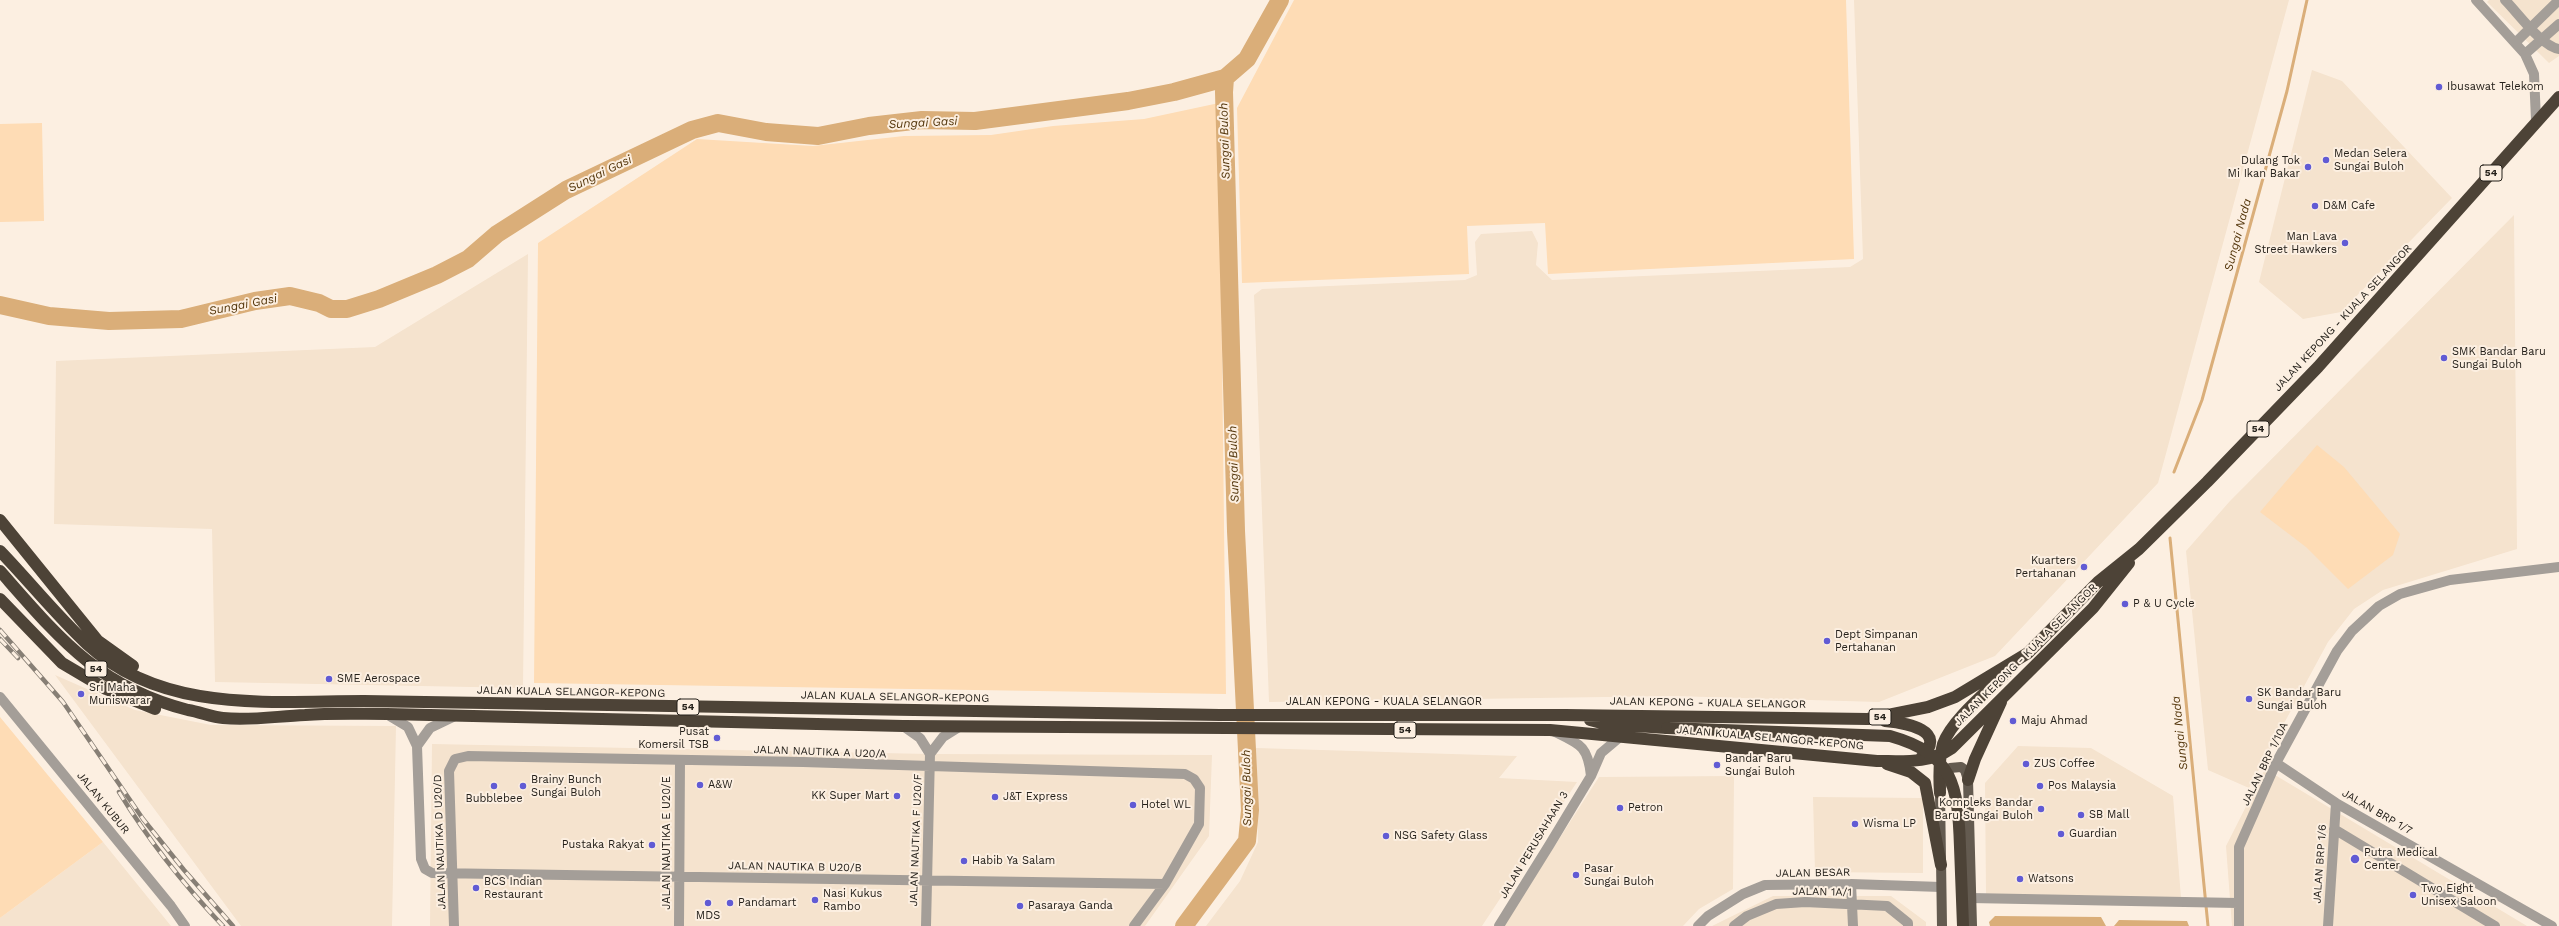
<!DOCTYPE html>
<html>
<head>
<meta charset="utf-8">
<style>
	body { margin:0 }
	canvas { display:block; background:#fcefe1 }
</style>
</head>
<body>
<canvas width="2559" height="926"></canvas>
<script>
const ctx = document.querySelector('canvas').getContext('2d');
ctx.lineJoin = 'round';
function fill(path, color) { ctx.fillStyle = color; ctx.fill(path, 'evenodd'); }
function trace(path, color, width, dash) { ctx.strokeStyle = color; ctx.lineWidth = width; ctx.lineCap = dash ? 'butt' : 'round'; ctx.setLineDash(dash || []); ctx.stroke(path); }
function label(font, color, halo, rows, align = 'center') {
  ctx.font = font + ' "Work Sans",sans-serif'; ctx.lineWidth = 4; ctx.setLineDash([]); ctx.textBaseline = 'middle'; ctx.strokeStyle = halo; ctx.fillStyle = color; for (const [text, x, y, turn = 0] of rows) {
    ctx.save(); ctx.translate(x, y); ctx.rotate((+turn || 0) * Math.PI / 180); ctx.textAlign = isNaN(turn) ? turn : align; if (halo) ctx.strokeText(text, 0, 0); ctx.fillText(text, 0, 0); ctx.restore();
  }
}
fill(new Path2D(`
	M1854 0H2289L2158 483 1995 656 1879 702 1673 696 1269 702 1254 295 1262 289 1465 280 1477 275 1475 242 1481 234 1532 231 1538 243 1536 265 1552 280 1850 267 1863 259Z
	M2489 0H2559V56L2549 63 2487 2Z
	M2312 70 2342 81 2452 198 2341 312 2303 319 2259 282Z
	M2514 215 2517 549 2383 590 2354 609 2328 642 2249 788 2208 770 2186 551 2230 501Z
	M528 254 523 688 215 682 212 529 54 524 56 361 375 347Z
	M55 675 135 710 211 725 396 726 392 926H241Z
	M432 744 930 754 1212 755 1209 836 1145 926H430Z
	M2018 746 2091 748 2173 796 2181 898 1986 894 1985 783Z
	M1256 748 1517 756 1499 778 1577 782 1482 926H1206L1240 881 1258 842Z
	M2265 769 2527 926H2232L2226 846Z
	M1734 776 1733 889 1699 909 1683 926H1503L1599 777Z
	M1813 797 1923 798V873L1815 872Z
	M103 842 171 926H0V918Z
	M1773 896H1891L1926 922V926H1712Z`), '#f5e3ce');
fill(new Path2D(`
	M1294 0H1846L1854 259 1548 274 1545 223 1467 226 1469 274 1242 283 1237 108Z
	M1219 103 1226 694 534 683 538 243 697 139 813 146 904 136 991 135 1053 126 1144 119Z
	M42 123 44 221 0 222V124Z
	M2317 445 2344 467 2400 534 2393 555 2348 589 2306 547 2260 512Z
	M0 717 103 842 0 918Z`), '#fedcb5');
fill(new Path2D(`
	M1995 916 2101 917 2106 926H1990L1989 922Z
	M2119 920 2187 921 2189 926H2114Z`), '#daae79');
trace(new Path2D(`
	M2174 472 2202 400 2287 91 2307 0
	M2170 538 2208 926`), '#daae79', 3);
trace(new Path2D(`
	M0 305 49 316 109 321 181 319 255 301 290 296 319 303 331 309H347L379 299 437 275 468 259 497 234 566 190 692 130 718 123 766 132 818 136 869 126 922 120 975 121 1128 101 1174 92 1225 78
	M1184 926 1247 841 1250 810 1236 531 1224 92 1225 78 1247 59 1280 0`), '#daae79', 18);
trace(new Path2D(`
	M2476 0 2525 54 2534 74 2536 120
	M2505 0C2518 13 2542 47 2559 49
	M2516 42 2559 0
	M2525 54 2559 24
	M0 697 171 906 185 926
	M388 715 408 727 417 746 421 859 425 869 432 873 1165 884
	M903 726 920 738 930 754 926 926
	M1555 732C1580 744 1588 746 1591 776
	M417 746 430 728 455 716
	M930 754 943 737 959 727
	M2276 763 2336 803 2552 926
	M2334 829 2495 926
	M1851 884 1853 926
	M1970 898 2238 903
	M454 926 449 771 455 759 468 756 803 762 1185 774 1194 779 1200 788 1199 824 1165 884 1134 926
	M679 926 680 761
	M1499 926 1550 844 1591 776 1601 753 1620 737
	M1698 926 1708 916 1743 894 1765 885 1851 884 1941 887
	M1734 926 1747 916 1776 904 1805 902 1887 906 1908 923V926
	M2239 926V847L2276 763 2337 651 2352 631 2379 606 2400 594 2450 580 2559 567
	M2328 926 2336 803`), '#a49e98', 10);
trace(new Path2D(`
	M1942 926 1940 793 1943 778 1950 768 1961 767 1965 770 1968 780 1972 926`), '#645b50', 10);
trace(new Path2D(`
	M0 520 98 641 133 666
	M0 551C29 581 56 615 87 644 163 714 270 701 364 701L1220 715H1565L1868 719 1928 707 1955 697 2028 653 2098 582 2139 549 2207 482 2318 367 2559 97
	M0 571C59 638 98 687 188 710 200 712 212 717 223 718 250 721 278 716 305 715 332 713 359 714 387 714L903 726 1550 730 1877 761C1904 761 1929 764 1952 748L2093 608 2129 563
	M0 599 62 663 106 689 155 709
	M1590 720 1605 724 1667 728
	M1885 721C1906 723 1949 730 1921 758
	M1887 764 1911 772 1925 783 1941 865
	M1968 780 1975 759 2001 702
	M1940 793C1939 778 1939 759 1943 744 1952 719 1989 690 2008 671`), '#4d4337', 12);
const rail = new Path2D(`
	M0 630 63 702 143 819 184 870 233 926
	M0 639 18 658
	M119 792C149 841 184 885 223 926`);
trace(rail, '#877f75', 4.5);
trace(rail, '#fcefe1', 3, [9]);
trace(new Path2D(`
	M1667 728 1890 736C1954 754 1958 786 1960 847 1961 873 1962 900 1963 926`), '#4d4337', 12);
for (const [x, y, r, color] of [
	[2439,87,4,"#615bd4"],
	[2326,160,4,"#615bd4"],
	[2308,167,4,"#615bd4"],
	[2315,206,4,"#615bd4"],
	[2345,243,4,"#615bd4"],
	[2444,358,4,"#615bd4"],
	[2084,567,4,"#615bd4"],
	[2125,604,4,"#615bd4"],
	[1827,641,4,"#615bd4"],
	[329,679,4,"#615bd4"],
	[81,694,4,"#615bd4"],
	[2249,699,4,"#615bd4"],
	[2013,721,4,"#615bd4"],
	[717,738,4,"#615bd4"],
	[2026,764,4,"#615bd4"],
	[1717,765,4,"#615bd4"],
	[700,785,4,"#615bd4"],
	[494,786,4,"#615bd4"],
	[523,786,4,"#615bd4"],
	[2040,786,4,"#615bd4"],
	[897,796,4,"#615bd4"],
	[995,797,4,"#615bd4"],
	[1133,805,4,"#615bd4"],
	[1620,808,4,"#615bd4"],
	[2041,809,4,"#615bd4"],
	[2081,815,4,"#615bd4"],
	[1855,824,4,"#615bd4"],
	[2061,834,4,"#615bd4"],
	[1386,836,4,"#615bd4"],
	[652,845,4,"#615bd4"],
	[2355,859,5,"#615bd4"],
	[964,861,4,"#615bd4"],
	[1576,875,4,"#615bd4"],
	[2020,879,4,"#615bd4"],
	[476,888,4,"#615bd4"],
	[2413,895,4,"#615bd4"],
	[815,900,4,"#615bd4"],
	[708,903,4,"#615bd4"],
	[730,903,4,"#615bd4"],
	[1020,906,4,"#615bd4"]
]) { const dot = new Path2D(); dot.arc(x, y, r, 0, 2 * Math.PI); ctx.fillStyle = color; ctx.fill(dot); trace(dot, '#fcefe1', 1.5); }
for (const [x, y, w] of [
	[2491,173,22],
	[2258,429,22],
	[96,669,22],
	[688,707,22],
	[1880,717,22],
	[1405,730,22]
]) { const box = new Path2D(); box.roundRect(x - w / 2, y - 8, w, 16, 3); ctx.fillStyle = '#fcefe1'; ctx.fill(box); trace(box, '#25211b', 1); }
label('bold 10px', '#25211b', null, [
	["54",2491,173],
	["54",2258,429],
	["54",96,669],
	["54",688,707],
	["54",1880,717],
	["54",1405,730]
]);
label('11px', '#25211b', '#fcefe1', [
	["Ibusawat Telekom",2447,87],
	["Medan Selera",2334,154],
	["Sungai Buloh",2334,167],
	["Dulang Tok",2300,161,"right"],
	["Mi Ikan Bakar",2300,174,"right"],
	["D&M Cafe",2323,206],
	["Man Lava",2337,237,"right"],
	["Street Hawkers",2337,250,"right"],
	["SMK Bandar Baru",2452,352],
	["Sungai Buloh",2452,365],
	["Kuarters",2076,561,"right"],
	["Pertahanan",2076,574,"right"],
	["P & U Cycle",2133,604],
	["Dept Simpanan",1835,635],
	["Pertahanan",1835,648],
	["SME Aerospace",337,679],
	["Sri Maha",89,688],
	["Muniswarar",89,701],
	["SK Bandar Baru",2257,693],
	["Sungai Buloh",2257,706],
	["Maju Ahmad",2021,721],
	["Pusat",709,732,"right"],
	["Komersil TSB",709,745,"right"],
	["Bandar Baru",1725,759],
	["Sungai Buloh",1725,772],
	["ZUS Coffee",2034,764],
	["Brainy Bunch",531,780],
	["Sungai Buloh",531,793],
	["A&W",708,785],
	["Pos Malaysia",2048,786],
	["KK Super Mart",889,796,"right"],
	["J&T Express",1003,797],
	["Bubblebee",494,799,"center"],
	["Kompleks Bandar",2033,803,"right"],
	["Baru Sungai Buloh",2033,816,"right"],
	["Hotel WL",1141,805],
	["Petron",1628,808],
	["SB Mall",2089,815],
	["Wisma LP",1863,824],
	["Guardian",2069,834],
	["NSG Safety Glass",1394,836],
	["Pustaka Rakyat",644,845,"right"],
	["Putra Medical",2364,853],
	["Center",2364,866],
	["Habib Ya Salam",972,861],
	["Pasar",1584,869],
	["Sungai Buloh",1584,882],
	["Watsons",2028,879],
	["BCS Indian",484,882],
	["Restaurant",484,895],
	["Two Eight",2421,889],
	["Unisex Saloon",2421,902],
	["Nasi Kukus",823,894],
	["Rambo",823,907],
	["Pandamart",738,903],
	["Pasaraya Ganda",1028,906],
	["MDS",708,916,"center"]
], 'left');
label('11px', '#25211b', '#fcefe1', [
	["JALAN KEPONG - KUALA SELANGOR",2343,318,-47],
	["JALAN KEPONG - KUALA SELANGOR",2026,655,-45],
	["JALAN KUALA SELANGOR-KEPONG",571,692,1],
	["JALAN KUALA SELANGOR-KEPONG",895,697,1],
	["JALAN KEPONG - KUALA SELANGOR",1384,702],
	["JALAN KEPONG - KUALA SELANGOR",1708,703,1],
	["JALAN KUALA SELANGOR-KEPONG",1770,738,5],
	["JALAN NAUTIKA A U20/A",820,752,2],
	["JALAN BRP 1/10A",2265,764,-64],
	["JALAN KUBUR",103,803,51],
	["JALAN BRP 1/7",2377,812,30],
	["JALAN NAUTIKA F U20/F",916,840,-88],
	["JALAN NAUTIKA D U20/D",440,842,-92],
	["JALAN NAUTIKA E U20/E",667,843,-90],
	["JALAN PERUSAHAAN 3",1534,845,-59],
	["JALAN BRP 1/6",2320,864,-86],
	["JALAN NAUTIKA B U20/B",795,867,1],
	["JALAN BESAR",1813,873,-1],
	["JALAN 1A/1",1822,892,1]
]);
label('italic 12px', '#53350a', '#fcefe1', [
	["Sungai Gasi",923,123,-3],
	["Sungai Buloh",1225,141,-92],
	["Sungai Gasi",600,174,-26],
	["Sungai Nada",2238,235,-75],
	["Sungai Gasi",243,305,-11],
	["Sungai Buloh",1234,464,-92],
	["Sungai Nada",2180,733,-96],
	["Sungai Buloh",1247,788,-91]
]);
</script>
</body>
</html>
